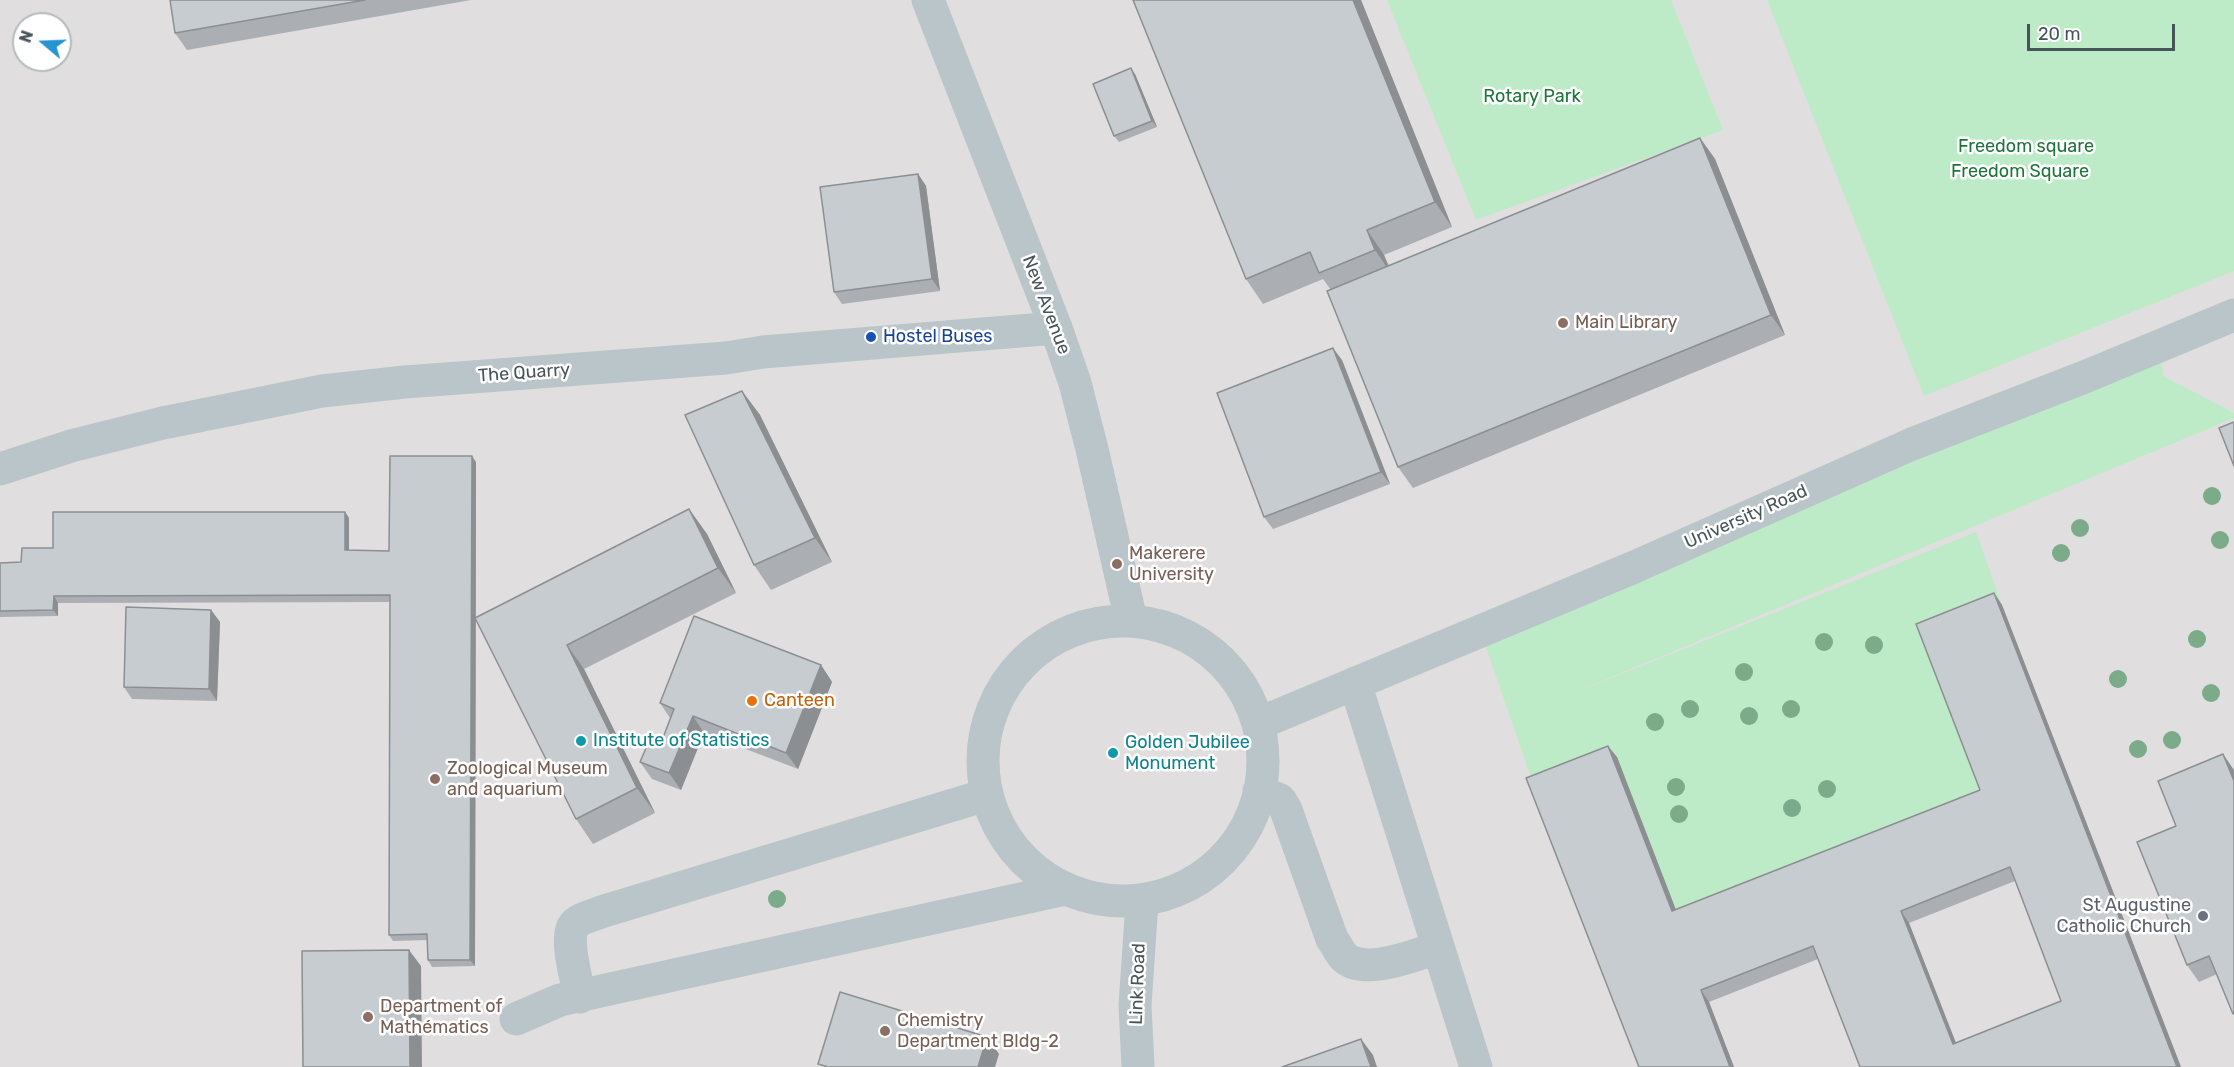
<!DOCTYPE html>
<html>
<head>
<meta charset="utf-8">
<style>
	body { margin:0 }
	#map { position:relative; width:2234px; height:1067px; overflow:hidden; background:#f0edee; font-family:Rubik,sans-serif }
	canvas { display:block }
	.north { position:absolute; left:12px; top:12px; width:60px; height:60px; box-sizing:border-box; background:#fff; border:2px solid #b5bbbd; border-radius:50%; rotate:289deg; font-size:16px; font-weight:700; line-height:24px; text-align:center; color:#475459 }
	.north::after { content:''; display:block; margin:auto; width:21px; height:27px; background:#2693d2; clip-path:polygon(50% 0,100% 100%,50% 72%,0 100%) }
	.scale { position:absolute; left:2027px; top:24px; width:148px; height:27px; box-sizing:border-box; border:3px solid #475459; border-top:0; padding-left:8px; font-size:18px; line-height:21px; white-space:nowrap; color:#475459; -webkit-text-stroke:4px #fff; paint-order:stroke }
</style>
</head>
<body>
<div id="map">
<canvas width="2234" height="1067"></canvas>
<div class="north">N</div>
<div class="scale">20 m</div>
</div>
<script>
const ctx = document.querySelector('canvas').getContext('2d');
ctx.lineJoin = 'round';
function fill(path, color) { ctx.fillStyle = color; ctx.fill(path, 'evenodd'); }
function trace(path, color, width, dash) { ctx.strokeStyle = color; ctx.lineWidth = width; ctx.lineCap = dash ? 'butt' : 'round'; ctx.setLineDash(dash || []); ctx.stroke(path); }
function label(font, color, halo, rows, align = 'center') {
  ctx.font = font + ' Rubik,sans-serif'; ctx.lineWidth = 5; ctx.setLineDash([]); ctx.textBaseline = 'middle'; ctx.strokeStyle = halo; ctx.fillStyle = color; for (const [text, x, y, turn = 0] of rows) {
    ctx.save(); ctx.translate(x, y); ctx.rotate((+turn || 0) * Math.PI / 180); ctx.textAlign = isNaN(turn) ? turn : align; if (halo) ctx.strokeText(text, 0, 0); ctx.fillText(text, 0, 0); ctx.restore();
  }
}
fill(new Path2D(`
	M0 0H2234V1067H0ZM24 24H60V60H24Z`), '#e1dedf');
fill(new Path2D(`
	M1387 0H1671L1723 130 1476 220Z
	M1767 0H2234V271L1924 396Z
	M2160 346 2163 376 2234 413V418L1564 697 1976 532 2002 605 1925 636 1988 802 1681 923 1535 789 1480 630Z`), '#beebc7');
trace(new Path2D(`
	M928 0 1056 328 1075 383 1092 449 1131 620
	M0 469 71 446 163 423 322 391 405 382 726 358 763 352 1056 328
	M983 761a140 140 0 1 1 280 0a140 140 0 1 1-280 0Z
	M1355 683 1476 1067
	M1260 723 1632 568 1912 444 2087 376 2234 315
	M1259 791 1280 800 1286 810 1332 939C1336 944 1339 951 1343 956 1363 977 1414 955 1438 948
	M580 997C577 981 564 937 574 925 580 918 592 916 601 912L986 795
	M516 1019 560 1000 1061 890
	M1138 1067 1135 1005 1142 902`), '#bac5c9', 33);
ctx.fillStyle = '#7cab8a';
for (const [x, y] of [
	[2212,496],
	[2080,528],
	[2220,540],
	[2061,553],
	[2197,639],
	[1824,642],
	[1874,645],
	[1744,672],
	[2118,679],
	[2211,693],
	[1690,709],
	[1791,709],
	[1749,716],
	[1655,722],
	[2172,740],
	[2138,749],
	[1676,787],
	[1827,789],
	[1792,808],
	[1679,814],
	[777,899]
]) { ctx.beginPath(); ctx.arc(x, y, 9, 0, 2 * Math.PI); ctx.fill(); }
fill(new Path2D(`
	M170 0H471L187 50 175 33Z
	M1361 0 1452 227 1384 255 1389 266 1700 138 1715 159 1785 335 1413 488 1398 467 1331 290 1323 279 1263 304 1246 279Z
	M1135 74 1157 127 1119 142 1114 136Z
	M918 174 926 186 940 291 842 304 834 292Z
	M1342 360 1390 484 1273 529 1264 517Z
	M742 391 760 415 832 562 771 590 754 565Z
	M476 462V618L689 509 707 534 736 593 584 669 655 813 593 844 576 819 476 618 475 966 432 967 428 960V940L393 941 389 935 390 602 58 603V616L0 617V563L21 562 345 512 349 518V550L389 551Z
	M1994 593 2002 605 2181 1067H1860L1818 959 1709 1002 1734 1067H1639L1617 757 1676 910 1980 790ZM2015 881 2061 1001 1956 1043 1909 923Z
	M211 610 220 622 217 701 132 699 124 687Z
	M821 665 832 682 798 769 704 733 681 790 652 779 640 762 661 743 670 718 660 703Z
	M2234 770V1015L2217 974 2199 982 2187 965 2176 826Z`), '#abafb3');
fill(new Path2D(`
	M1353 0H1361L1452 227 1435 202Z
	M1131 68 1135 74 1157 127 1152 121Z
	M1700 138 1715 159 1785 335 1771 315Z
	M918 174 926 186 940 291 932 279Z
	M1367 230 1384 255 1392 275 1375 250Z
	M1333 348 1342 360 1390 484 1381 472Z
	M742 391 760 415 832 562 815 538Z
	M472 456 476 462 475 966 470 960Z
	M689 509 707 534 736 593 718 568Z
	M345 512 349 518V556L345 550Z
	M1994 593 2002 605 2181 1067H2177Z
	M54 596 58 603V616L53 610Z
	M211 610 220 622 217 701 209 689Z
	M567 645 584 669 655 813 637 788Z
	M821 665 832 682 798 769 786 753Z
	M693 716 704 733 681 790 669 773Z
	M1608 746 1617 757 1681 923 1672 911Z
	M2223 754 2234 770V781Z
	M1901 911 1909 923 1961 1056 1953 1044Z
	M409 950 421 966 422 1067H410Z
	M1701 990 1709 1002 1734 1067H1730Z
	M987 1037 999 1054 995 1067H978Z
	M1361 1039 1373 1055 1377 1067H1371Z`), '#8b8f92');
const building = new Path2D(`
	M170 0H365L175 33Z
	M1133 0H1353L1435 202 1367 230 1375 250 1319 273 1310 252 1246 279Z
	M1131 68 1152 121 1114 136 1093 84Z
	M1700 138 1771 315 1398 467 1327 291Z
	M918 174 932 279 834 292 820 187Z
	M1333 348 1381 472 1264 517 1217 393Z
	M742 391 815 538 754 565 685 415Z
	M2234 422V466L2219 428Z
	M390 456H472L470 960H428L427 934 389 935 390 595 54 596 53 610 0 611V563L21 562 22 548H53V512H345V550L389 551Z
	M689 509 718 568 567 645 637 788 576 819 475 618Z
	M1994 593 2177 1067H1860L1813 946 1701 990 1730 1067H1639L1526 778 1608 746 1672 911 1980 790 1916 624ZM2010 867 2061 1001 1953 1044 1901 911Z
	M126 607 211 610 209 689 124 687Z
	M694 616 821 665 786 753 693 716 669 773 640 762 650 739 661 743 674 709 660 703Z
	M2223 754 2234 781V1013L2233 1014 2209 956 2187 965 2137 842 2176 826 2158 781Z
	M409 950 410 1067H303L302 951Z
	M840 992 987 1037 978 1067H828L818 1064Z
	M1361 1039 1371 1067H1282Z`);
fill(building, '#c7ccd0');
trace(building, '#8b8f92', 1.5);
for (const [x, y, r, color] of [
	[1563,323,6,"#8d6e63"],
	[871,337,6,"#1a4fb4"],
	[1117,564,6,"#8d6e63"],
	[752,701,6,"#e8710a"],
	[581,741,6,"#0f9aa8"],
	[1113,753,6,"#0f9aa8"],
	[435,779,6,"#8d6e63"],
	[2203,916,6,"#6b7280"],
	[368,1017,6,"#8d6e63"],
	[885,1031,6,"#8d6e63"]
]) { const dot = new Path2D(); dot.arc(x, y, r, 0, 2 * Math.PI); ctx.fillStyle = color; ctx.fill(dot); trace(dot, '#fff', 2); }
label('18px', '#1d7538', '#fff', [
	["Rotary Park",1532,97],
	["Freedom square",2026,147],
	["Freedom Square",2020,172]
]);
label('18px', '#475459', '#fff', [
	["New Avenue",1046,305,69],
	["The Quarry",524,373,-4],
	["University Road",1746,517,-24],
	["Link Road",1138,984,-88]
]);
label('18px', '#785e54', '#fff', [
	["Main Library",1575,323],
	["Makerere",1129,554],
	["University",1129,575],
	["Zoological Museum",447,769],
	["and aquarium",447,790],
	["Department of",380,1007],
	["Mathématics",380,1028],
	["Chemistry",897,1021],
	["Department Bldg-2",897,1042]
], 'left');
label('18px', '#164399', '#fff', [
	["Hostel Buses",883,337]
], 'left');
label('18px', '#c56008', '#fff', [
	["Canteen",764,701]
], 'left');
label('18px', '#0d838f', '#fff', [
	["Institute of Statistics",593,741],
	["Golden Jubilee",1125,743],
	["Monument",1125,764]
], 'left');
label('18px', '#5b616d', '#fff', [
	["St Augustine",2191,906],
	["Catholic Church",2191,927]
], 'right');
</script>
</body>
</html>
